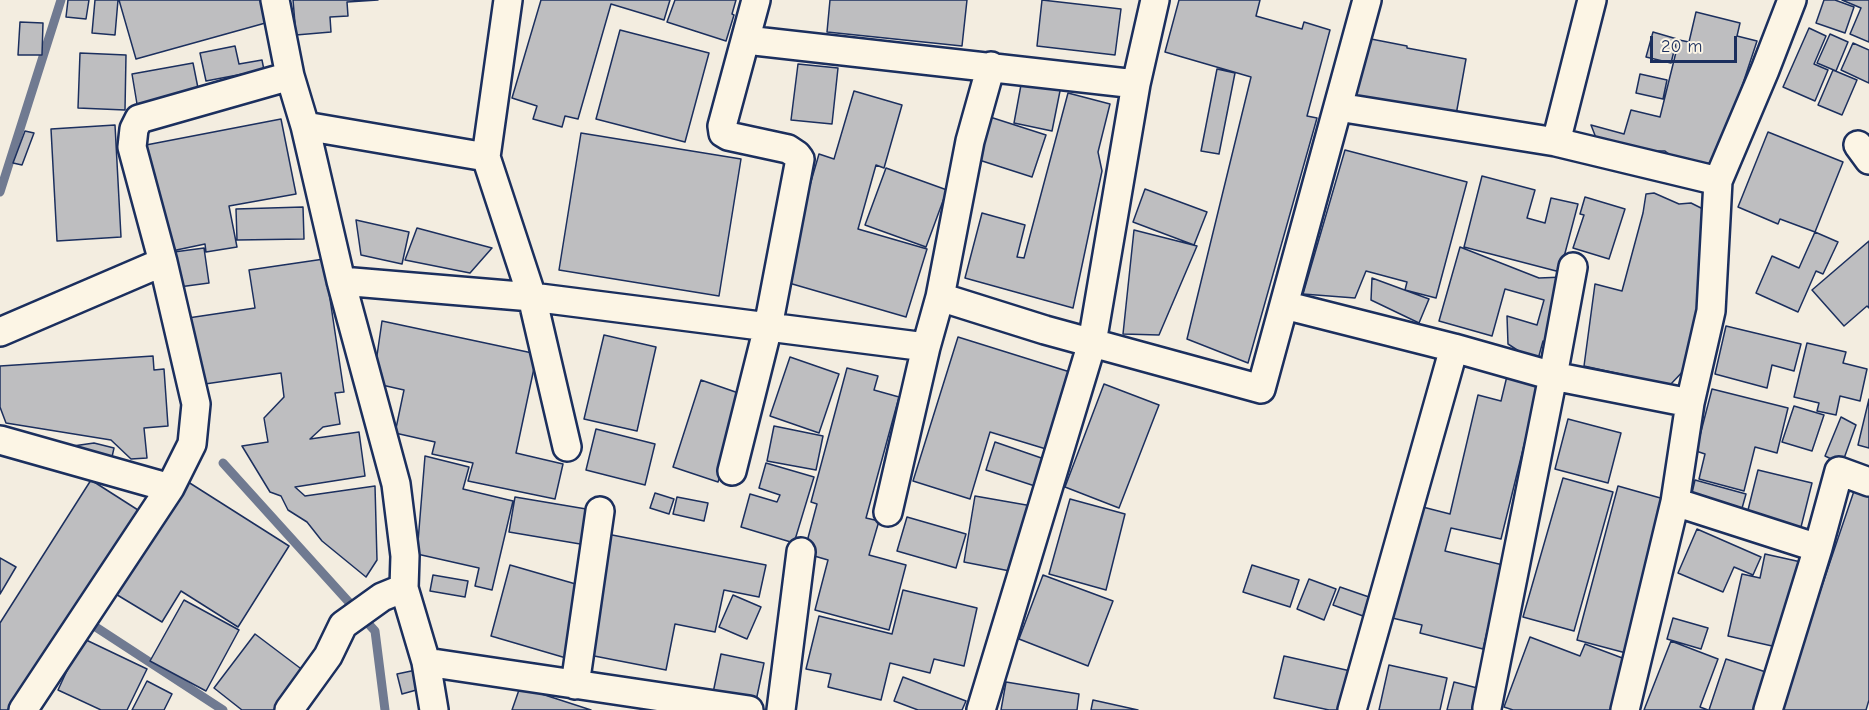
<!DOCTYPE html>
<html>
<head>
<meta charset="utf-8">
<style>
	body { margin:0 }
	#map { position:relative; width:1869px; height:710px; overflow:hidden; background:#f3ede0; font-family:"Comic Neue",sans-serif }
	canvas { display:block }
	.scale { position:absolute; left:1650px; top:36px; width:87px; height:27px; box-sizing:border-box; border:3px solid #1b2f5e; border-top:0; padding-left:8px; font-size:18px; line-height:21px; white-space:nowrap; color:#1b2f5e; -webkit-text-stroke:4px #fcf5e5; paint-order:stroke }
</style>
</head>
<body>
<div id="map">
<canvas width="1869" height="710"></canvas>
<div class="scale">20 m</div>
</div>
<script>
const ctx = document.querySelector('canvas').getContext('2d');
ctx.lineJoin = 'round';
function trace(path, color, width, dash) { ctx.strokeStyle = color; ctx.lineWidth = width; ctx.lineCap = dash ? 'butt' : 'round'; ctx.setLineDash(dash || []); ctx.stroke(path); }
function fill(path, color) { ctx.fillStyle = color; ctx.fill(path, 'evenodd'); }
trace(new Path2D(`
	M0 192 61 0
	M223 463 375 631 385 710
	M85 620 223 710`), '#707a91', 9);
const building = new Path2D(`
	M68 0H89L86 19 66 17Z
	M95 0H118L115 35 92 33Z
	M119 0H263L269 22 136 59Z
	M293 0H378L347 2 348 16 330 17 331 32 296 35Z
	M541 0H670L664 20 611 4 578 119 565 116 562 127 533 119 537 106 512 98Z
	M675 0H736L732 14 734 15 726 41 667 22Z
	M830 0H967L962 46 827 32Z
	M1042 0 1121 9 1115 55 1037 46Z
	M1179 0H1260L1256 16 1302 29 1304 22 1330 30 1307 116 1317 118 1248 363 1187 339 1251 77 1165 52Z
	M1824 0H1835L1854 7 1845 33 1816 23Z
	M1842 0H1869V42L1850 34 1861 8Z
	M1696 12 1740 23 1737 36 1757 41 1716 165 1679 162 1665 151H1647L1598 143 1591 125 1624 134 1631 110 1660 117 1679 40 1689 42Z
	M20 22 43 23 42 55H18Z
	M1809 28 1826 36 1814 64 1828 70 1815 101 1783 87Z
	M620 30 709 53 685 142 596 119Z
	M1653 32 1677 39 1671 63 1646 57Z
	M1830 34 1848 42 1836 71 1817 63Z
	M1366 38 1407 46V48L1466 59 1456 115 1355 97Z
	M1853 43 1869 50V83L1841 70Z
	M235 46 239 64 262 60 264 70 206 81 200 53Z
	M80 53 126 55 125 110 78 108Z
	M193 63 199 93 137 104 132 74Z
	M798 64 838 68 832 124 791 120Z
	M1217 69 1235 73 1219 154 1201 151Z
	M1833 70 1857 80 1842 115 1818 105Z
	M1023 74 1062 81 1052 131 1014 123Z
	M1640 74 1667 80 1663 99 1636 93Z
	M854 91 902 105 884 168 876 165 858 229 927 249 906 317 782 281 819 154 834 159Z
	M1068 93 1110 104 1098 152 1102 171 1073 308 965 278 982 213 1025 225 1017 257 1024 258Z
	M990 117 1046 135 1032 177 976 159Z
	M281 119 296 194 229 206 237 247 206 252 205 244 167 252 146 145Z
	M115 125 121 237 57 241 51 129Z
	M25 131 34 133 22 165 13 163Z
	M1768 132 1843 162 1815 232 1780 219 1778 224 1738 207Z
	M581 133 741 159 719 296 559 270Z
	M1345 150 1467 182 1436 298 1405 290 1407 282 1366 271 1355 298 1303 294Z
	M886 168 947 190 926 247 865 225Z
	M1482 176 1535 190 1527 218 1545 223 1551 198 1578 204 1560 272 1464 247Z
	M1145 189 1207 212 1194 245 1133 222Z
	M1654 193 1679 204 1691 203 1705 210 1698 326 1687 367 1670 385 1584 366 1595 284 1622 291 1643 213 1646 194Z
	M1585 197 1625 209 1609 259 1573 248 1584 215 1580 214Z
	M303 207 304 239 237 240 236 209Z
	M356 220 409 232 402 264 361 255Z
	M417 228 492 248 470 273 405 260Z
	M1134 230 1197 246 1159 335 1123 334Z
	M1815 232 1838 242 1823 274 1816 271 1798 312 1756 293 1772 256 1799 268Z
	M1869 241V308L1867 306 1844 326 1812 290Z
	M1460 247 1539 278 1564 277 1555 344 1543 341 1537 363 1508 344 1507 316 1537 325 1544 300 1505 289 1492 336 1439 321Z
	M204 248 209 283 179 287 174 252Z
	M324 259 344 392 335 393 340 424 323 427 310 439 359 432 365 476 295 487 305 496 375 486 377 560 366 577 322 541 307 522 288 510 281 496 270 492 242 446 268 442 264 418 284 397 281 373 198 385 188 318 255 308 249 270Z
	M1372 278 1429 299 1419 323 1371 300Z
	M382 321 537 354 516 453 563 464 555 499 468 481 473 463 432 454 435 442 395 433 404 390 373 383Z
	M1726 326 1801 344 1794 371 1772 365 1767 388 1715 374Z
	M604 335 656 347 637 431 584 419Z
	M958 337 1070 372 1046 449 990 432 970 499 913 481Z
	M1807 343 1846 352 1843 363 1867 369 1860 401 1840 396 1836 415 1817 411 1819 403 1794 397Z
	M153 356 154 370 164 369 168 426 144 428 147 458 131 459 111 440 6 423 0 407V366Z
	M790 357 839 374 819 433 770 416Z
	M847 368 878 376 874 390 899 397 866 518 879 521 869 555 906 565 889 630 815 610 828 560 804 553 817 504 811 502Z
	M1507 376 1539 384 1501 539 1451 528 1445 551 1503 565 1483 649 1420 633 1422 625 1388 617 1415 505 1450 514 1478 395 1501 401Z
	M701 380 747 396 718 482 673 467Z
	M1104 384 1159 405 1119 508 1065 487Z
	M1712 389 1788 408 1777 453 1755 447 1744 491 1699 479 1705 454 1696 451Z
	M1869 399V448L1858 445Z
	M1794 406 1824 415 1812 451 1782 442Z
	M1841 417 1856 425 1842 464 1825 456Z
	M1568 419 1621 433 1608 483 1555 469Z
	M774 426 823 436 816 470 767 461Z
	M596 429 655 444 645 485 586 470Z
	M995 442 1053 462 1044 489 986 470Z
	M94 443 114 448 112 457 73 446Z
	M425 456 469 467 463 489 513 501 492 590 475 586 479 568 417 554Z
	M766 463 814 477 794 543 741 527 750 494 777 502 780 495 759 488Z
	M1758 470 1812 483 1799 535 1745 522Z
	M1563 478 1613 492 1574 631 1523 617Z
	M91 480 138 510 13 707 11 705 8 710H0V623Z
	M185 480 289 546 238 627 181 591 162 622 114 593Z
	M1695 480 1746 494 1739 519 1689 506Z
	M1618 486 1664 499 1641 657 1577 640Z
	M1854 491 1869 496V700L1866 710H1780Z
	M655 493 674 499 669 514 650 508Z
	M975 496 1032 506 1020 573 964 562Z
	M515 497 598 511 592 546 509 532Z
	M677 497 708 503 704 521 673 514Z
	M1070 499 1125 514 1106 590 1049 574Z
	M907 517 966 534 956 568 897 551Z
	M1697 529 1761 557 1753 575 1734 567 1723 592 1678 573Z
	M607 534 766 565 759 597 724 590 715 632 675 624 666 670 584 654Z
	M1765 554 1801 562 1781 648 1728 636 1742 574 1760 578Z
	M0 558 16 567 0 594Z
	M510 565 586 587 566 658 491 636Z
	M1252 565 1299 580 1290 607 1243 592Z
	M433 575 468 581 465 597 430 591Z
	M1043 575 1113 601 1088 666 1019 639Z
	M1309 579 1336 589 1324 620 1297 609Z
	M1340 587 1369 597 1363 616 1333 605Z
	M903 590 977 608 964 666 934 659 930 673 890 663 881 700 828 687 831 674 806 669 819 616 892 634Z
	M733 595 761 607 747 639 719 627Z
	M184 600 239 630 206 691 150 661Z
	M1673 618 1708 628 1701 649 1667 639Z
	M255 634 304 671 274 710H242L214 688Z
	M1530 637 1580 656 1585 644 1633 662 1616 710H1513L1504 707Z
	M82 638 147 669 127 710H101L58 690Z
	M1671 641 1718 659 1700 707 1708 710H1644Z
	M721 654 764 663 756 701 713 693Z
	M1284 656 1355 672 1346 710H1329L1274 698Z
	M1726 659 1775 675 1763 710H1709Z
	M1389 665 1447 678 1440 710H1379Z
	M416 670 420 689 402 694 397 674Z
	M903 677 966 701 962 710H918L894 701Z
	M147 681 172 694 164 710H132Z
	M1006 682 1079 694 1077 710H1001Z
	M1454 682 1485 690 1481 710H1447Z
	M520 687 591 710H512Z
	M1093 700 1138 710H1091Z`);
fill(building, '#bebec0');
trace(building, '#1b2f5e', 1.5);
const street = new Path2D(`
	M275 0 290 76 305 126 341 281 396 484 405 556 404 588 426 662 434 710
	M746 40 1136 84
	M1338 107 1556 142 1592 0
	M305 126 486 157 532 297 567 447
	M1556 142 1718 181 1765 70 1792 0
	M1858 145 1869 160
	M486 157 508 0
	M341 281 532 297 926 347 940 297 1045 330 1261 389 1367 0
	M940 297 970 141 991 66
	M1284 305 1454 348 1553 376 1690 403 1675 502 1818 548
	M0 332 163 262
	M1690 403 1711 311 1718 181
	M0 440 170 488
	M732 471 768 327 800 159 797 155 788 149 728 136 723 133 722 126 756 0
	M888 512 926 347
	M426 662 749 710
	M575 685 600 511
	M1487 708 1553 376 1573 267
	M23 710 170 488 192 444 196 404 163 262 132 147 134 129 139 119 290 76
	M289 710 328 656 343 625 382 597 404 588
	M781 710 801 552
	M981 710 1092 343 1136 84 1155 0
	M1352 710 1454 348
	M1625 710 1675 502
	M1768 710 1818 548 1839 471 1869 482`);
trace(street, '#1b2f5e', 32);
trace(street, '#fcf5e5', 27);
</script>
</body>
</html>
